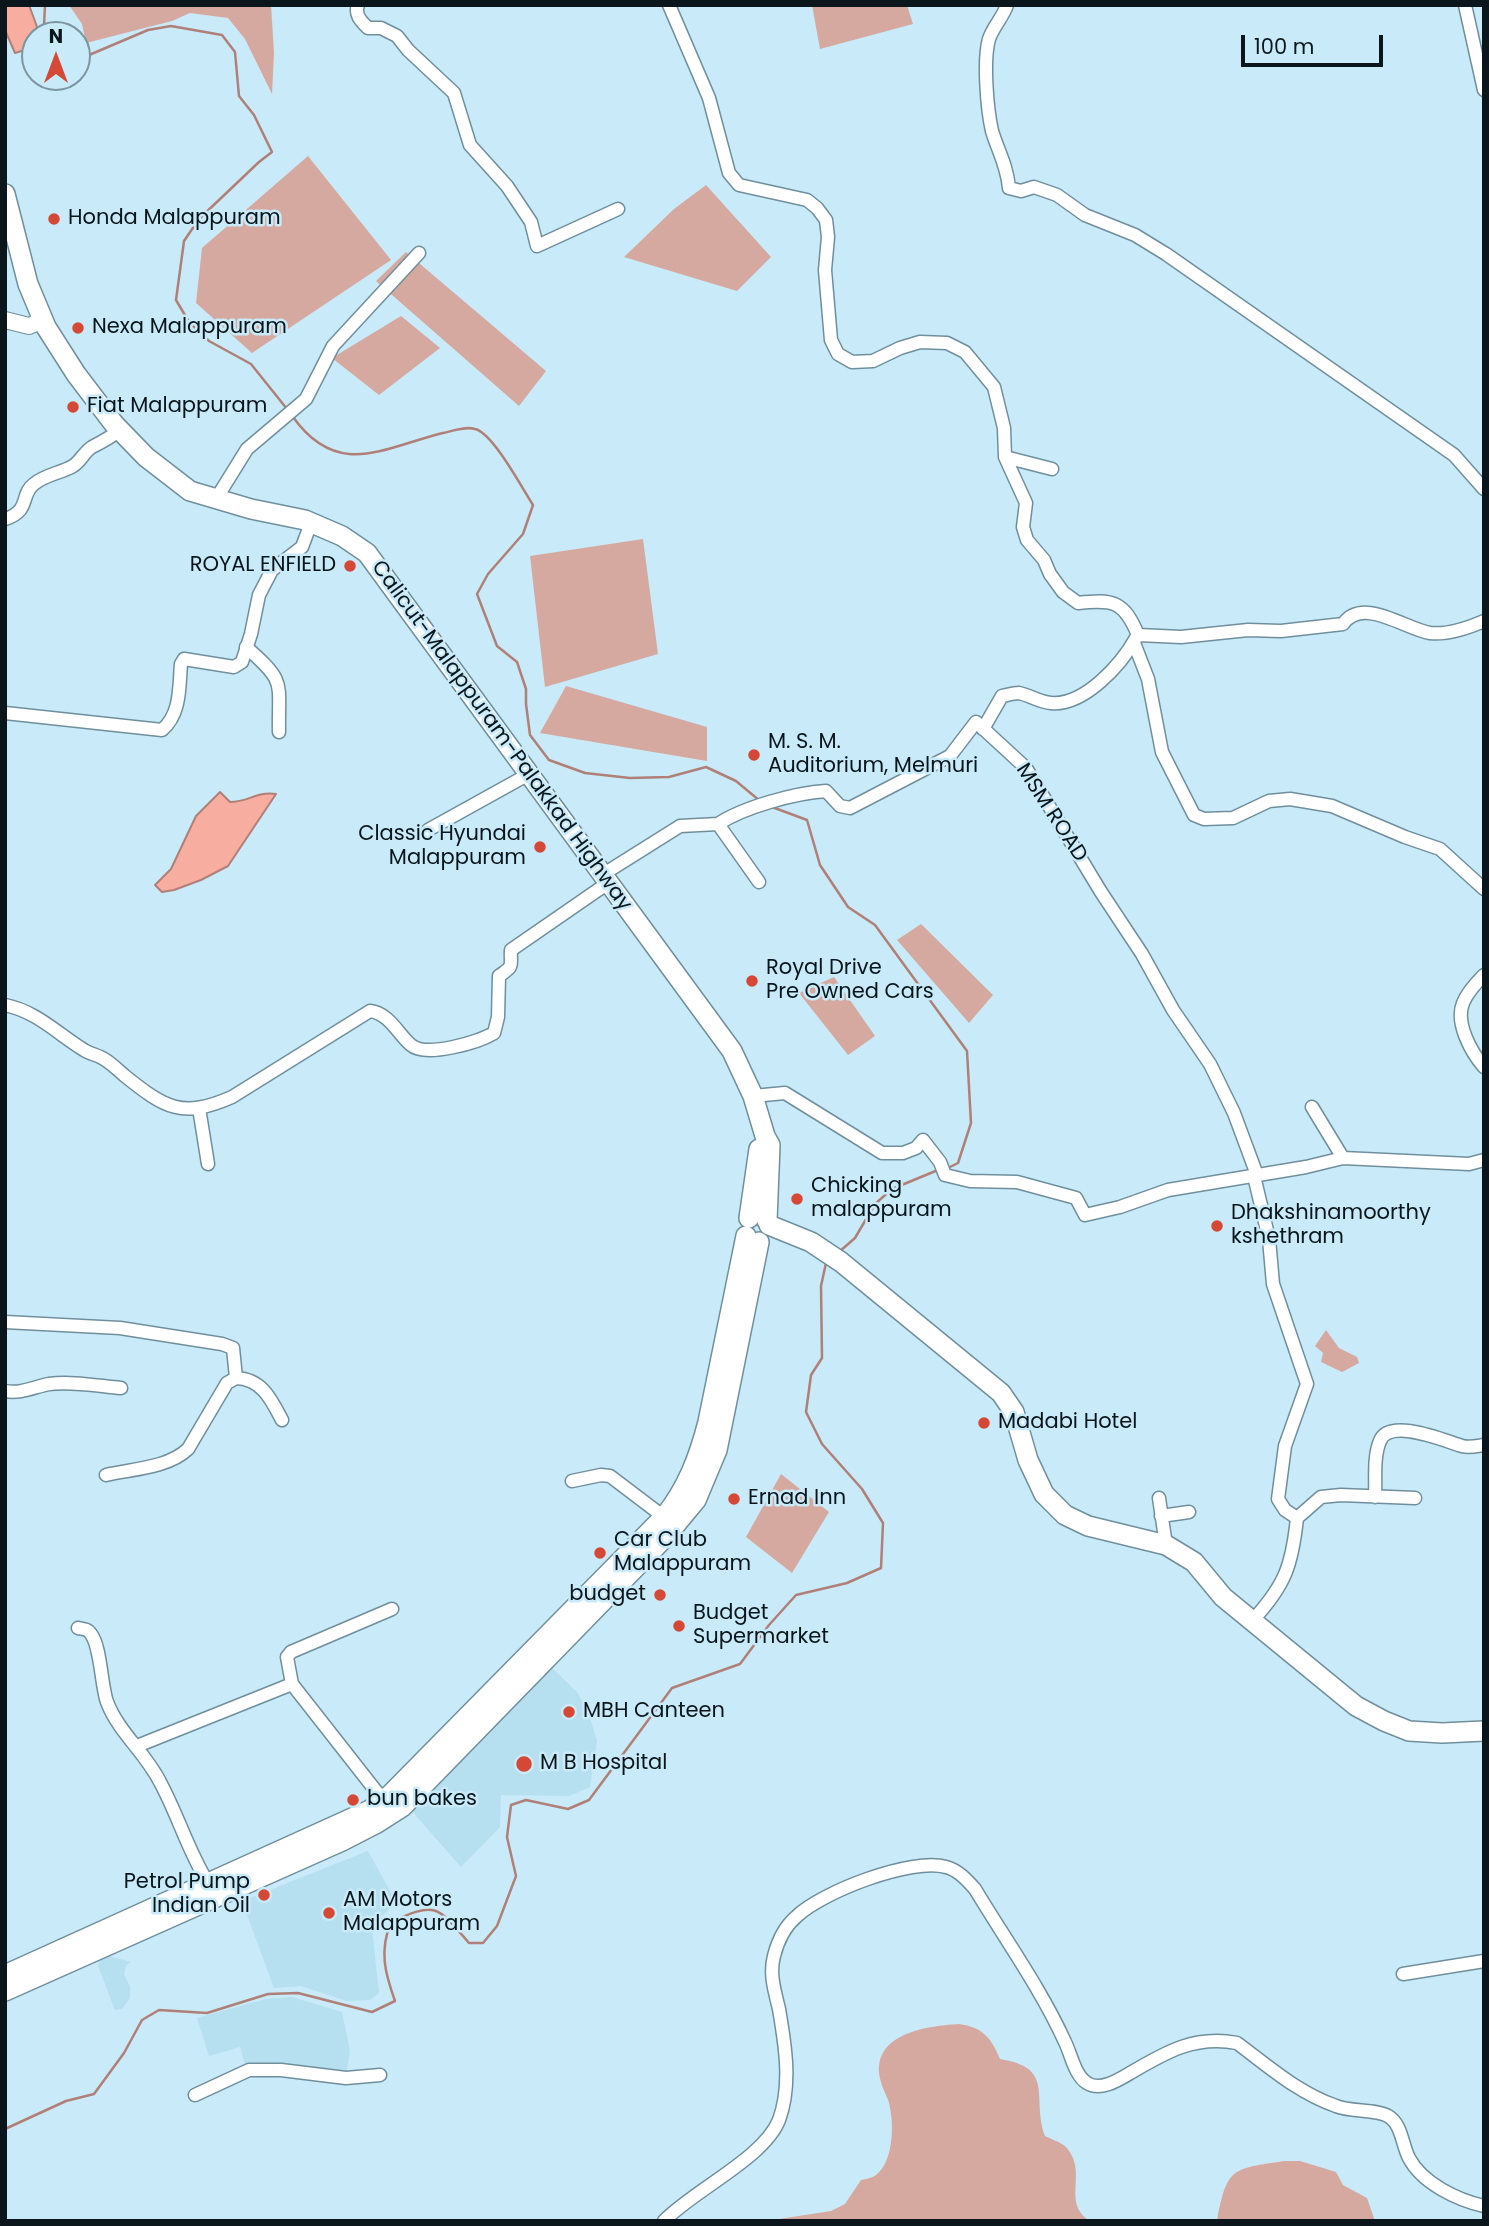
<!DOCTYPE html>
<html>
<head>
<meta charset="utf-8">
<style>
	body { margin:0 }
	#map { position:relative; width:1489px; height:2226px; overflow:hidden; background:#c9eaf8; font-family:Poppins,sans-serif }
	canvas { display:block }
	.frame { position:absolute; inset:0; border:7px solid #0a161b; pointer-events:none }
	.north { position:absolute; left:21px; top:21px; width:70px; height:70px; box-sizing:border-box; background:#c9eaf8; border:2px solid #7d95a0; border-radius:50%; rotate:0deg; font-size:19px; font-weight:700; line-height:28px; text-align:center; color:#0a161b }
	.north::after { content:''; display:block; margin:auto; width:24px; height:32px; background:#d44835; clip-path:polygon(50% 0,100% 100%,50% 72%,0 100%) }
	.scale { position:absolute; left:1241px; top:35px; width:142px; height:32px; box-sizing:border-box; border:4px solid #0a161b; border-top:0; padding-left:9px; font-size:21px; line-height:24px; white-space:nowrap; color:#0a161b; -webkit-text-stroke:5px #c9eaf8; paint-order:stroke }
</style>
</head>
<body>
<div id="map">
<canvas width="1489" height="2226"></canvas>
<div class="frame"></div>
<div class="north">N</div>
<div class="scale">100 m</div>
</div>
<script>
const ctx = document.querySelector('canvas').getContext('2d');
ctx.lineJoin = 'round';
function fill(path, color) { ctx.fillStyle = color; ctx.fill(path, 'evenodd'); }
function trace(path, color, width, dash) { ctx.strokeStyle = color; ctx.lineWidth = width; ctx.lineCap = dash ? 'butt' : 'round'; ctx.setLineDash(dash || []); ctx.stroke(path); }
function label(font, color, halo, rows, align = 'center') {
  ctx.font = font + ' Poppins,sans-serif'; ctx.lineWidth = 5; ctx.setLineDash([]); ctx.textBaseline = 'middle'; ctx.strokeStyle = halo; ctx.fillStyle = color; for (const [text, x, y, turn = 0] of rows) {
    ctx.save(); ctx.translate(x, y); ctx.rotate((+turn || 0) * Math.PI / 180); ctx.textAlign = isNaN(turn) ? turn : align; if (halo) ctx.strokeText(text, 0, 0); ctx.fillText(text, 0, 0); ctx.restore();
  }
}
fill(new Path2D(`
	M548 1664 577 1692 588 1711 597 1741 590 1787 569 1796 501 1795 500 1827 461 1867 411 1810Z
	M368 1851 396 1902 377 1921 372 1929 379 1993 370 2000 347 2001 301 1986 274 1988 242 1901Z
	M105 1951 108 1956 131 1962 126 1965 124 1974 130 1987V1998L122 2009 115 2010 98 1966 100 1961 98 1952Z
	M292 1997 342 2012 350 2051 346 2075 297 2066 245 2064 240 2047 209 2056 197 2018 266 1999Z`), '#b6dfef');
fill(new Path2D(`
	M69 5H271L274 53 272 94 245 39 228 18 190 13 172 21 86 43 82 24Z
	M812 5H907L913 24 820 49Z
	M308 156 391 260 252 353 196 303 202 248Z
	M706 185 771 257 737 291 624 257 674 209Z
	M406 252 546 371 519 406 376 281Z
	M401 316 440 348 379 395 332 358Z
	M643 539 658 654 545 687 530 556Z
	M566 686 707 727V761L540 733Z
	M921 924 993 995 969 1023 897 940Z
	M834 977 875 1036 848 1055 799 993Z
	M1326 1330 1339 1348 1357 1357 1359 1363 1342 1372 1321 1362 1323 1353 1315 1346Z
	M781 1474 829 1512 792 1573 746 1537Z
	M959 2024C982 2027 991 2037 1000 2059 1056 2068 1031 2097 1045 2136 1051 2139 1060 2142 1065 2146 1090 2172 1060 2202 1090 2221H766L831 2211 845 2204 861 2180C866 2179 872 2178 876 2175 893 2162 894 2127 890 2108 889 2098 883 2091 881 2082 868 2035 924 2026 959 2024Z
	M1284 2161H1300L1336 2172 1343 2185 1367 2198 1375 2221H1217C1227 2166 1233 2169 1284 2161Z`), '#d6a9a0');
const water = new Path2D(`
	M5 5H29L40 35H35V47L15 53 5 30Z
	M220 792 230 802C249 802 256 791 276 794L228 866 201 880 174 890 162 892 155 885 171 869 196 816Z`);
fill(water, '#f7ada0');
trace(water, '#b08078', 2);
trace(new Path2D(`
	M45 5 44 26 47 35
	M77 58H82L148 30 171 26 222 35 235 52 239 96 254 115 272 152 259 162 199 219 184 241 176 300 189 322 209 341 251 364 287 409
	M293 417C338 480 385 447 443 433 453 431 465 426 475 429 493 433 522 488 533 505L523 534 488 574 477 594 497 646 517 662 526 689V704L530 735 549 760 585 773 630 778 669 777 706 767 736 781 760 801
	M772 807 807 820 820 865 848 907 875 925 967 1051 971 1123 958 1163 948 1168
	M839 1252 855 1238 875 1204 892 1189 938 1170
	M5 2129 66 2101 94 2094 124 2053 142 2020 159 2010 207 2013 268 1994 298 1993 372 2012 395 2001C385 1973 379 1951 391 1922 437 1901 437 1906 469 1943H483L497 1926 516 1876 507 1837 511 1805 526 1800 568 1809 589 1800 672 1688 740 1664 769 1625 796 1595 847 1583 881 1568 883 1523 862 1489 822 1444 806 1412 811 1375 822 1358 821 1286 826 1263`), '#b08078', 2.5);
const minor = new Path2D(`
	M358 5C354 15 362 22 368 28H381L397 36 408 50 454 93 470 145 507 186 531 222 537 246 618 209
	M669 5 709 98 729 173 739 185 807 200 817 208 826 220 828 237 825 270 831 340 838 354 852 362 873 361 900 348 920 342 947 343 965 352 994 387 1004 428 1005 457 1026 503 1023 527 1027 540 1044 560 1050 574 1063 592 1078 603C1113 599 1124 601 1138 635L1181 637 1248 630 1281 631 1343 624C1363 596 1405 629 1430 633 1448 635 1468 628 1484 621
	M1007 5C1003 17 993 27 989 39 983 60 987 109 992 131 998 151 1007 165 1009 188L1021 191 1034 187 1057 195 1085 215 1135 235 1166 254 1454 455 1484 489
	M1465 5 1484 90
	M1005 457 1052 469
	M216 499 247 449 306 399 333 346 419 253
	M5 519C31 511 20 494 34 484 44 475 61 473 73 466 81 461 84 452 92 447 102 442 111 437 120 430
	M1134 643 1148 679 1162 752 1194 815 1204 819 1233 818 1269 801 1290 799 1332 806 1405 837 1440 849 1484 889
	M246 647C287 683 278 681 279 732
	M5 713 162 730C181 714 179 687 181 664L184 659 234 667 242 662 251 634 259 595 272 570 302 547 311 523
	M983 729 1002 696C1007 695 1014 693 1019 693 1029 695 1039 702 1051 703 1084 706 1121 665 1136 638
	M718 824C744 807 795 793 826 791L840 806 850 808 950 756 976 722 1026 768 1101 892 1142 954 1173 1010 1210 1064 1234 1113 1257 1175
	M428 830 529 774
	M602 875 680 826 718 824 759 882
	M1484 975C1476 983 1467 993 1463 1003 1455 1023 1471 1052 1484 1067
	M5 1005C36 1011 58 1034 84 1050 90 1054 98 1055 104 1059 111 1063 118 1070 125 1076 165 1108 182 1119 232 1097L370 1011C389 1013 398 1034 411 1045 426 1058 479 1042 494 1033L498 1017 499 976C515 965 510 967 511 950L608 883
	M753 1096 785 1093 882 1153H903L916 1148 923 1140 940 1162 945 1175 970 1181 1017 1182 1076 1198 1085 1215 1120 1207 1168 1190 1306 1167 1343 1158 1469 1164 1484 1160
	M1312 1107 1343 1158
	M199 1108 208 1164
	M1254 1176 1269 1239 1273 1284 1307 1384 1285 1446 1278 1499 1285 1510 1297 1518 1321 1497 1341 1495 1415 1498
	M5 1322 120 1328 222 1344 233 1348 236 1378C262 1379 271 1399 282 1420
	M5 1391C21 1394 34 1387 49 1384 72 1381 98 1386 121 1388
	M106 1475C132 1469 168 1468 188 1449L227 1383 236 1378
	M572 1481 601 1475 610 1476 664 1517
	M1375 1497C1376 1480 1373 1457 1380 1441 1389 1417 1445 1441 1462 1446 1469 1448 1477 1446 1484 1445
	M1159 1498 1166 1545
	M1161 1516 1189 1512
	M1253 1620C1285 1585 1292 1566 1297 1518
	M78 1628C84 1629 88 1629 91 1634 101 1647 101 1685 107 1702 119 1733 145 1752 160 1782 178 1815 188 1851 208 1883
	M137 1746 292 1684
	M383 1800 292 1684 287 1657 291 1652 392 1609
	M1403 1974 1484 1961
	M195 2095 249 2070H281L346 2078 380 2075
	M664 2221C694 2190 764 2158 779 2120 792 2085 785 2044 779 2009 775 1992 769 1974 774 1956 778 1940 784 1927 797 1916 822 1892 912 1857 946 1867 958 1870 967 1880 975 1889 1005 1939 1041 1989 1065 2042 1071 2054 1075 2076 1087 2083 1101 2092 1120 2079 1132 2072 1166 2052 1195 2035 1237 2043 1268 2066 1298 2093 1336 2106 1350 2112 1376 2109 1388 2116 1402 2124 1402 2145 1409 2158 1422 2183 1457 2200 1484 2206`);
const major = new Path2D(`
	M5 320 29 326 43 320`);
const highway = new Path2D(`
	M5 194 28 284 46 327 76 374 114 424 146 457 190 491 251 509 305 520 342 536 367 553 732 1051 753 1096 765 1136 770 1145 767 1221
	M749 1218 759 1149
	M769 1225 811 1242 841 1262 1001 1393 1014 1412 1028 1460 1044 1494 1065 1515 1088 1526 1166 1545 1194 1562 1223 1597 1356 1706 1384 1721 1409 1731 1442 1733 1484 1731
	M5 1975 370 1810 391 1794 664 1517C687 1489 699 1457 708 1422L746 1236
	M5 1991 342 1841 377 1823 402 1807 667 1535 696 1500 717 1450 759 1242`);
trace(minor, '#708f9c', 15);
trace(major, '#708f9c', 18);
trace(highway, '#708f9c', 22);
trace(minor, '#fff', 12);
trace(major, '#fff', 16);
trace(highway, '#fff', 19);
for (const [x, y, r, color] of [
	[54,219,7,"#d44835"],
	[78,328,7,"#d44835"],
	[73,407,7,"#d44835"],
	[350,566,7,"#d44835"],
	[754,755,7,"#d44835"],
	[540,847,7,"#d44835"],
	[752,981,7,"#d44835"],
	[797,1199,7,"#d44835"],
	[1217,1226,7,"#d44835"],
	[984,1423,7,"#d44835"],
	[734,1499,7,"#d44835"],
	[600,1553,7,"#d44835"],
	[660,1595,7,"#d44835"],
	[679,1626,7,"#d44835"],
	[569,1712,7,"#d44835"],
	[524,1764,9,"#d44835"],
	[353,1800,7,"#d44835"],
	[264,1895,7,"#d44835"],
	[329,1913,7,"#d44835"]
]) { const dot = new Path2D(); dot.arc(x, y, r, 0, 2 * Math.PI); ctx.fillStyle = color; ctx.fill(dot); trace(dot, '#c9eaf8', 2.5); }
label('21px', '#0a161b', '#c9eaf8', [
	["Honda Malappuram",68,219],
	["Nexa Malappuram",92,328],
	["Fiat Malappuram",87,407],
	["ROYAL ENFIELD",336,566,"right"],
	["M. S. M.",768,743],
	["Auditorium, Melmuri",768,767],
	["Classic Hyundai",526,835,"right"],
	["Malappuram",526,859,"right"],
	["Royal Drive",766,969],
	["Pre Owned Cars",766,993],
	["Chicking",811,1187],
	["malappuram",811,1211],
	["Dhakshinamoorthy",1231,1214],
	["kshethram",1231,1238],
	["Madabi Hotel",998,1423],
	["Ernad Inn",748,1499],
	["Car Club",614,1541],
	["Malappuram",614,1565],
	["budget",646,1595,"right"],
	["Budget",693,1614],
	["Supermarket",693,1638],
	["MBH Canteen",583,1712],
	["M B Hospital",540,1764],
	["bun bakes",367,1800],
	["Petrol Pump",250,1883,"right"],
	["Indian Oil",250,1907,"right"],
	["AM Motors",343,1901],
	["Malappuram",343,1925]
], 'left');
label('21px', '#0a161b', '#c9eaf8', [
	["Calicut-Malappuram-Palakkad Highway",501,736,54],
	["MSM ROAD",1051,813,57]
]);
</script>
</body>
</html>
